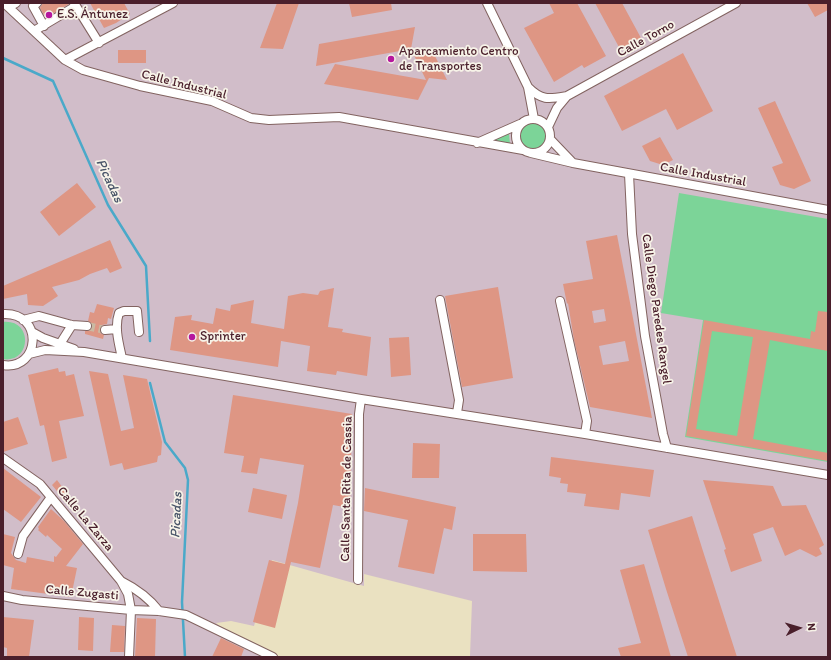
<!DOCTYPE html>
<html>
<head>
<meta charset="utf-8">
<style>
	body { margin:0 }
	#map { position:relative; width:831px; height:660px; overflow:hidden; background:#eae1c1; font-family:Itim,sans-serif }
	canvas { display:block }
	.frame { position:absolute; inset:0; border:4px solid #4a1f2b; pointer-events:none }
	.north { position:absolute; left:779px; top:608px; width:40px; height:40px; -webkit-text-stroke:3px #f7f3e8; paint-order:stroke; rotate:85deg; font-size:11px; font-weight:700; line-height:16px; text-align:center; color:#4a1f2b }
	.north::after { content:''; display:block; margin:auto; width:14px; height:18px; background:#4a1f2b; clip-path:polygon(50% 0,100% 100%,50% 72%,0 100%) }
</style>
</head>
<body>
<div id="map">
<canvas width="831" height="660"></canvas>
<div class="frame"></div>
<div class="north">N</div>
</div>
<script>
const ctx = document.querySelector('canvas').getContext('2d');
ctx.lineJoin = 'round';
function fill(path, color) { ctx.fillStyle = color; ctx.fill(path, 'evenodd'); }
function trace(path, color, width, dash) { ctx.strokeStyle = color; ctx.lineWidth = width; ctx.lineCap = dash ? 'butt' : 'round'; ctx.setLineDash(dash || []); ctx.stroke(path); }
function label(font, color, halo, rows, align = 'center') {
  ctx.font = font + ' Itim,sans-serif'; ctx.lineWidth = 3.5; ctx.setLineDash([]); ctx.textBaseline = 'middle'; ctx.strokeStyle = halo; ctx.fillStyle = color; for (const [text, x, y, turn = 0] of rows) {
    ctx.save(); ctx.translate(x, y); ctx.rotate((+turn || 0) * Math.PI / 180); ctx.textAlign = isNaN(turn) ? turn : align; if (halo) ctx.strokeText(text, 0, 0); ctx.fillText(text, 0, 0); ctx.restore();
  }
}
fill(new Path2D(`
	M3 3H828V657H481L470 656 472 601 364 574V586L272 560 254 626 231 621 216 623 225 631 280 657H3Z`), '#d1bdc9');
fill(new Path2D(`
	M520 136a13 13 0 1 1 26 0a13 13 0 1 1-26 0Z
	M507 132 509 134 510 144 493 141 492 138Z
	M679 193 828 219V462L685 437 703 320 661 313Z
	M3 322C34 319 31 364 3 359Z`), '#7cd498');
trace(new Path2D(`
	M3 58 53 81 108 205 146 266 150 341
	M150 383 165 442 185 468 188 480 182 602 185 657`), '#4aa9c9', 2.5);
fill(new Path2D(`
	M43 3H69V4L46 18 40 8Z
	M90 3H124L130 14 116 23 104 28Z
	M277 3H299L283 49 260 48Z
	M349 3H391L392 10 352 17Z
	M549 3H577L606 56 584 68 582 65 554 82 524 28 554 13Z
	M595 3H622L641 38 620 49Z
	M807 3H828V10L815 17Z
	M415 27 411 49 316 66 319 44Z
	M118 50H146V63H118Z
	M412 51 434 54 447 80 429 78 418 100 324 84 335 64 426 80Z
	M683 53 713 111 677 130 666 109 622 131 604 96Z
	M775 101 811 181 794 189 780 185 772 167 783 163 758 108Z
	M660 137 673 160 663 165 650 161 642 146Z
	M77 183 96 207 59 236 40 212Z
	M617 235 628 292 652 418 590 407 574 340 568 303 567 304 563 284 593 279 586 241ZM604 309 606 321 594 323 592 311ZM625 341 629 361 603 365 599 346Z
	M110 240 122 268 110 273 107 268 90 274 79 280 52 287 58 296 43 306 28 305 27 294 3 299V286Z
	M498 287 513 378 462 387 445 296Z
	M334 288 328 327 343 329 342 332 371 337 367 376 337 371 336 375 307 371 310 346 281 341 278 367 170 350 175 317 192 315 191 320 213 324 216 308 230 311 231 305 254 300 251 323 284 329 288 296 303 293 318 295 320 291Z
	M97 304 114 308 111 319 108 318 107 324 102 325 100 328V333L104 335 103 339 85 334V331H89L92 329V324L88 321 90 312 94 313Z
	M818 311 828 312V351L770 340 753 439 828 453V461L686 436 704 320 810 339 811 331 815 332ZM712 331 753 337 737 436 696 429Z
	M409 337 411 375 391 377 389 338Z
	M58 368 59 372 65 371 66 376 74 374 84 416 59 421 67 458 52 462 44 425 40 426 28 375Z
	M89 371 108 374 121 431 134 428 123 375 147 379 162 442 161 455 158 456 157 462 124 470 122 463 110 466Z
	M233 395 352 414 350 508 333 505 320 568 291 562 275 628 253 622 269 560 285 564 298 503 304 465 260 458 257 474 241 472 244 456 224 453Z
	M18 417 28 444 3 452V422Z
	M413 443 440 444 439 478H412Z
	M551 457 654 470 650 497 621 493 619 510 584 506 586 494 567 492 568 484 560 483 561 478 549 476Z
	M3 468 41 497 21 522 3 509Z
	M57 480 66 492 61 496 52 485Z
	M703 480 773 486 782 506 806 505 824 545 819 548 822 554 816 557 800 549 785 556 773 527 753 534 762 561 731 572 724 550 726 549Z
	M253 488 287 495 282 519 248 512Z
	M365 488 456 507 452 530 444 528 434 574 398 567 408 520 364 511Z
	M51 509 64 521 83 544 66 566 77 568 71 597 11 589 14 568 3 565V534L15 537 11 553 16 560 26 563 27 557 54 562V556L56 557 62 549 47 535 46 537 38 530 39 529 38 527Z
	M692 516 702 548 737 657H688L666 589 648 530Z
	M473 534H526L527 572 473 571Z
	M644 564 671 657H621L618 648 641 643 620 570Z
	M3 617 34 620 29 657H7V648L3 647Z
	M79 617 94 618 93 651 78 650Z
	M137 618 156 619 155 657H135Z
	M112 625 125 626 124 652H110Z
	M221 638 244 649 241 657H212Z`), '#de9684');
trace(new Path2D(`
	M87 326 105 330`), '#cabaa3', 8, [8, 4]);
const minor = new Path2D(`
	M4 3 65 60 83 70 140 86 212 101 251 118 269 120 339 117 523 150
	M37 3 33 6 44 26
	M487 3 528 87 534 119
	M76 6 99 43
	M9 7 16 3
	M34 31 76 6 74 3
	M65 60 173 3
	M528 87C542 101 549 99 567 96L736 3
	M516 136a17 17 0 1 1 34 0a17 17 0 1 1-34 0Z
	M548 127 557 108 567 96
	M550 139 573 163
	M477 143 520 124
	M531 153 573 163 828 210
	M629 174 632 234 645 336 663 434 667 448
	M440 300 459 400 457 413
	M560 301 587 421 585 434
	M3 314C45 312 40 371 3 365
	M23 320 39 316 72 325 87 326
	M105 330 117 329
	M32 332 43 338 74 349
	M60 344 72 325
	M29 354 45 350 84 352 361 399 585 434 828 475
	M122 358C119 344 114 327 119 313L124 311H137L139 332
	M3 458 40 484 121 581 128 594 131 610 129 657
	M18 554 23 536 51 497
	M358 580 359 414 361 399
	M121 581C135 588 149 598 159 611
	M3 596 22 600 131 610 159 611 186 615 273 657`);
trace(minor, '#826360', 10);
trace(minor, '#fff', 8);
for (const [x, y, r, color] of [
	[49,15,4,"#b5179e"],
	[391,59,4,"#b5179e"],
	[192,337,4,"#b5179e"]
]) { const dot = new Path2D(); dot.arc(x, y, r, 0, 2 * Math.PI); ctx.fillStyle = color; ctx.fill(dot); trace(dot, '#f7f3e8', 1.5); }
label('13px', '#4a1f2b', '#f7f3e8', [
	["E.S. Ántunez",57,15],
	["Aparcamiento Centro",399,52],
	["de Transportes",399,67],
	["Sprinter",200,337]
], 'left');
label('13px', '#4a1f2b', '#f7f3e8', [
	["Calle Torno",646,39,-29],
	["Calle Industrial",184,85,14],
	["Calle Industrial",703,175,10],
	["Calle Diego Paredes Rangel",656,309,82],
	["Calle Santa Rita de Cassia",347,489,-89],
	["Calle La Zarza",85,519,50],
	["Calle Zugasti",82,593,5]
]);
label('italic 14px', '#4a566a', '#f7f3e8', [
	["Picadas",109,181,65],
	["Picadas",177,515,-87]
]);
</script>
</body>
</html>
